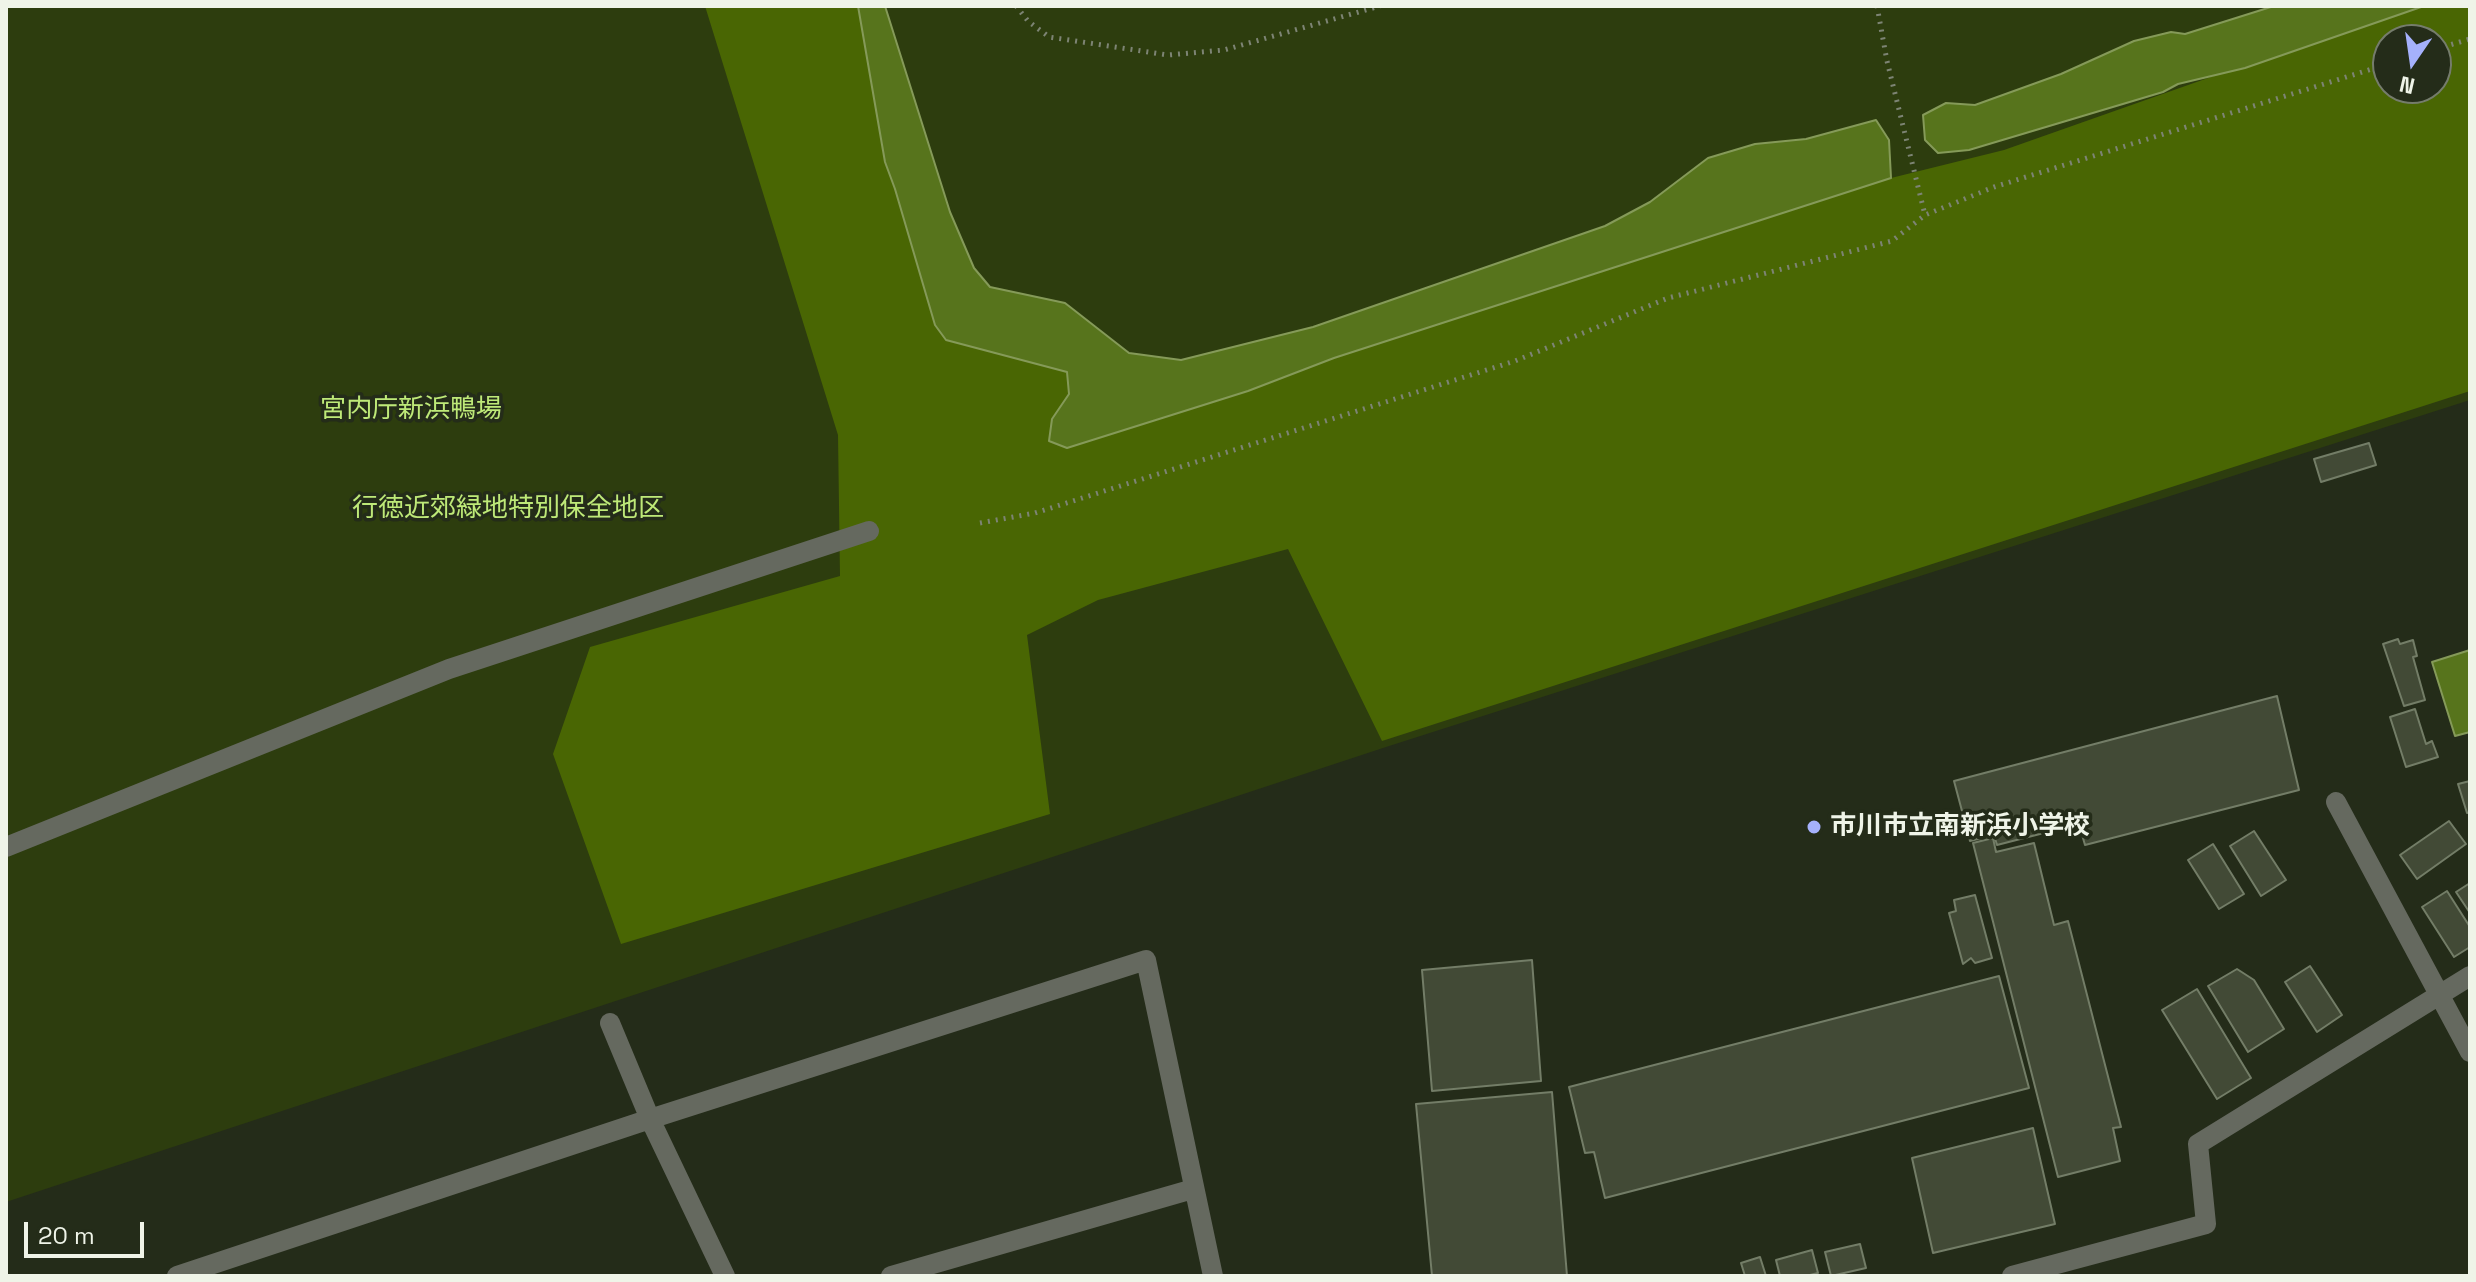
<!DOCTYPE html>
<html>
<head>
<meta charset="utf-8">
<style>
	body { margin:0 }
	#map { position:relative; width:2476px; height:1282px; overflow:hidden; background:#242c19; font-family:"Space Grotesk",sans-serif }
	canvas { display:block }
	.frame { position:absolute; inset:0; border:8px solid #eff4e8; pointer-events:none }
	.north { position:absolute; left:2372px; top:24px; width:80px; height:80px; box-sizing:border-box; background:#242c19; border:2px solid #757c6c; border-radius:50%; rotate:193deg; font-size:22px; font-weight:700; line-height:32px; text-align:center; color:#eff4e8 }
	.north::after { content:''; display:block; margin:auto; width:28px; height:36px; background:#a5b1fc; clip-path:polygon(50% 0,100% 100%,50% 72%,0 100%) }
	.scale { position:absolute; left:24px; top:1222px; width:120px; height:36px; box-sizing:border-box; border:4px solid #eff4e8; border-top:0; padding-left:10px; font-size:24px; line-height:28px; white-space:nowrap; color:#eff4e8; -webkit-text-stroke:6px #242c19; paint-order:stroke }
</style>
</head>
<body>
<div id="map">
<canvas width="2476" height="1282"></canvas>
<div class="frame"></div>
<div class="north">N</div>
<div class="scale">20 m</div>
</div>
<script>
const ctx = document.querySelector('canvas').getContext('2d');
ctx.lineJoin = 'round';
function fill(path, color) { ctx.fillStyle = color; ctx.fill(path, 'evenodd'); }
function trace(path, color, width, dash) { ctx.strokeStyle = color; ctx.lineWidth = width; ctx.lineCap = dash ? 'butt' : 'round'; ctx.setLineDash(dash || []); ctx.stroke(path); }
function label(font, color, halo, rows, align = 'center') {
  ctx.font = font + ' "Space Grotesk","Noto Sans JP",sans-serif'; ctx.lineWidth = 7; ctx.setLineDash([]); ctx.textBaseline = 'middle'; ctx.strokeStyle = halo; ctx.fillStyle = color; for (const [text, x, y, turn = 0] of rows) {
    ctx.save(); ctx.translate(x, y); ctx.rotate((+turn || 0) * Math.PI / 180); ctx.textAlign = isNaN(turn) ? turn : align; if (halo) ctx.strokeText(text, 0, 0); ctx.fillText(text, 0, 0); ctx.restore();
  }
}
fill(new Path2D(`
	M6 6H2470V400L1386 747 6 1202ZM2388 40H2436V88H2388Z`), '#2d3d0e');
fill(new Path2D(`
	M705 6H858L885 162 895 189 1038 364 1068 372 1069 394 1052 419 1248 391 1334 358 1891 178 2004 150 2412 6H2470V391L1382 741 1288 549 1098 600 1027 635 1050 814 621 944 553 754 590 647 840 576 838 435ZM2388 40H2436V88H2388Z`), '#496603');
const water = new Path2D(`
	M858 6H885L950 212 974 268 990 287 1065 303 1129 353 1181 360 1313 327 1605 226 1650 202 1708 158 1755 144 1806 139 1876 120 1889 140 1891 178 1334 358 1248 391 1067 448 1049 441 1052 419 1069 394 1067 372 946 340 935 325 895 189 885 162Z
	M2274 6H2424L2245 68 2178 84 2163 92 1969 150 1938 153 1925 140 1923 115 1946 103 1975 105 2061 74 2134 41 2171 32 2185 34Z
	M2470 650V732L2455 736 2432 662Z`);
fill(water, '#57741c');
trace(water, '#859a59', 2);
const building = new Path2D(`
	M2369 443 2376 465 2321 482 2314 459Z
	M2398 639 2400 644 2413 640 2417 656 2413 657 2425 700 2404 706 2383 644Z
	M2277 696 2299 790 2085 845 2079 824 1997 845 1994 835 1970 841 1954 781Z
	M2415 709 2426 744 2432 741 2438 757 2406 767 2390 717Z
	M2470 781V812L2467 813 2458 784Z
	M2449 821 2466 844 2417 879 2400 855Z
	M2254 831 2286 880 2261 896 2230 846Z
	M1993 838 1996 852 2034 843 2054 925 2068 921 2121 1127 2113 1128 2120 1161 2058 1177 1973 843Z
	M2213 844 2244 894 2219 909 2188 860Z
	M2470 883V913L2456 892Z
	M2447 891 2470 927V947L2454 957 2422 907Z
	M1975 895 1992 958 1975 963 1971 958 1963 964 1949 913 1956 911 1954 900Z
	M1532 960 1541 1081 1432 1091 1422 970Z
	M2310 966 2342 1015 2317 1032 2285 982Z
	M2237 969 2254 980 2284 1029 2248 1052 2208 986Z
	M1999 976 2029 1088 1605 1198 1594 1152 1585 1153 1569 1087Z
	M2197 989 2251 1078 2217 1099 2162 1010Z
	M1552 1092 1567 1276H1432L1416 1104Z
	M2033 1128 2055 1224 1933 1253 1912 1158Z
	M1860 1244 1866 1268 1831 1276 1825 1252Z
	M1812 1250 1818 1273 1806 1276H1780L1776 1260Z
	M1760 1257 1766 1276H1745L1741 1263Z`);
fill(building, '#424a36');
trace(building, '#737d67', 2);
trace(new Path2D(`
	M1016 6 1028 21 1049 37 1168 55 1224 50 1380 6
	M1877 6 1887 61 1925 215
	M2436 49 2470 39
	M980 523 1035 513 1515 361 1668 298 1892 241 1925 215 1994 187 2388 64`), '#7d8474', 5, [2, 6]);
trace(new Path2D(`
	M6 847 449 669 869 531`), '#65695f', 20);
trace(new Path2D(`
	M2336 802 2470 1052
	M610 1023 650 1119 725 1276
	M177 1276 650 1119 1146 960 1213 1276
	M891 1276 1193 1189
	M2012 1276 2206 1224 2198 1144 2470 976`), '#65695f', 20);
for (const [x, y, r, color] of [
	[1814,827,8,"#a5b1fc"]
]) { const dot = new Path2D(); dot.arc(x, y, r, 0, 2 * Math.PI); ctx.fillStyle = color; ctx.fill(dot); trace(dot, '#242c19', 3); }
label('26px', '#bee978', '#242c19', [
	["宮内庁新浜鴨場",411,410],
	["行徳近郊緑地特別保全地区",508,509]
]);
label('bold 26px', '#eff4e8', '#242c19', [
	["市川市立南新浜小学校",1830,827]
], 'left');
</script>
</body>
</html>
